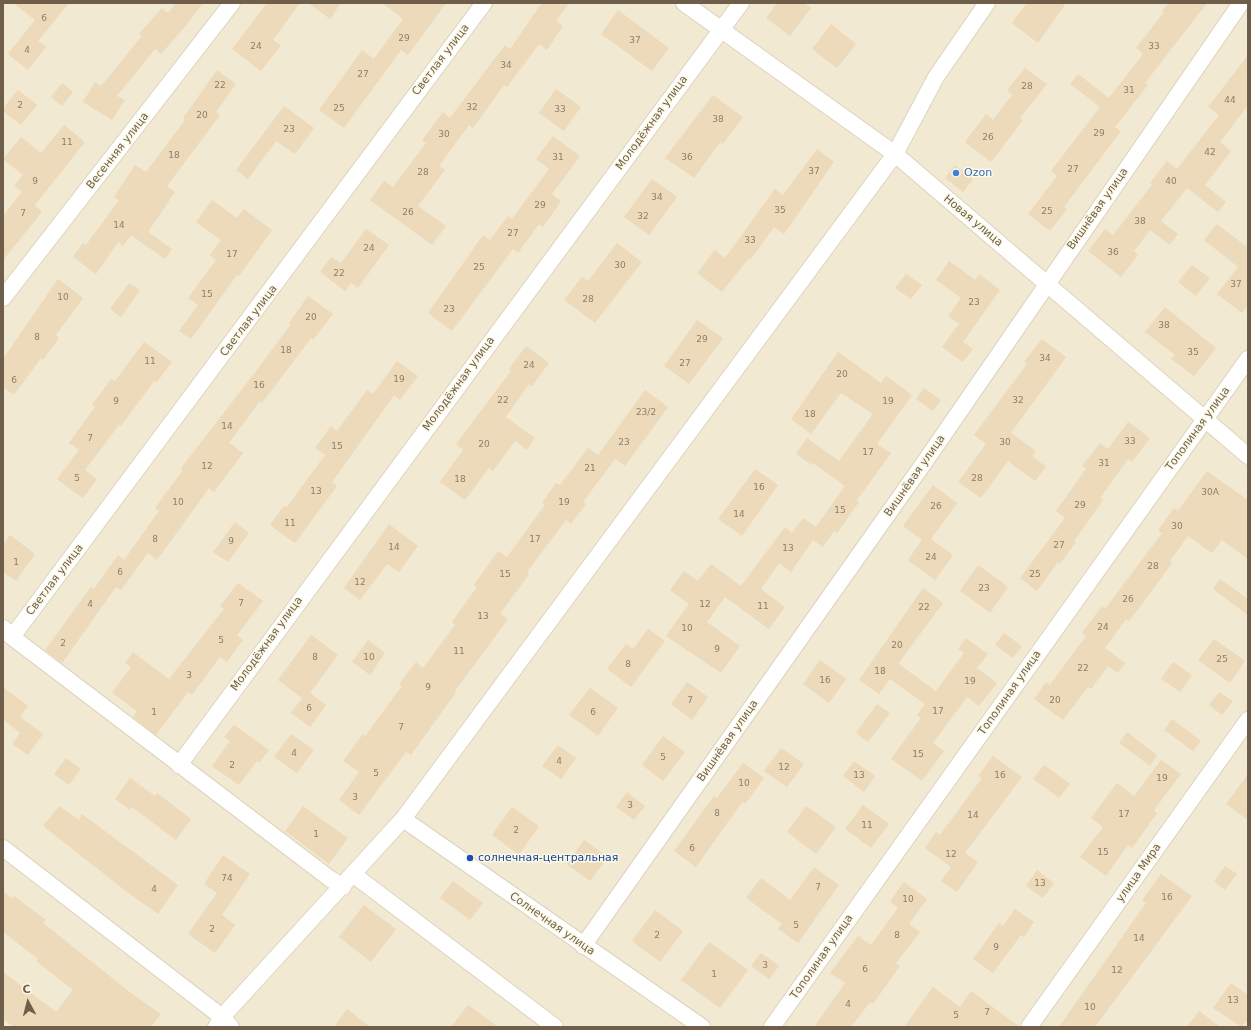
<!DOCTYPE html>
<html>
<head>
<meta charset="utf-8">
<style>
	body { margin:0 }
	#map { position:relative; width:1251px; height:1030px; overflow:hidden; background:#faf6e2; font-family:"DejaVu Sans",sans-serif }
	canvas { display:block }
	.frame { position:absolute; inset:0; border:4px solid #6f5f4a; pointer-events:none }
	.north { position:absolute; left:8px; top:982px; width:40px; height:40px; -webkit-text-stroke:3px #fdf9e7; paint-order:stroke; rotate:353deg; font-size:11px; font-weight:700; line-height:16px; text-align:center; color:#6f5f4a }
	.north::after { content:''; display:block; margin:auto; width:14px; height:18px; background:#6f5f4a; clip-path:polygon(50% 0,100% 100%,50% 72%,0 100%) }
</style>
</head>
<body>
<div id="map">
<canvas width="1251" height="1030"></canvas>
<div class="frame"></div>
<div class="north">С</div>
</div>
<script>
const ctx = document.querySelector('canvas').getContext('2d');
ctx.lineJoin = 'round';
function fill(path, color) { ctx.fillStyle = color; ctx.fill(path, 'evenodd'); }
function trace(path, color, width, dash) { ctx.strokeStyle = color; ctx.lineWidth = width; ctx.lineCap = dash ? 'butt' : 'round'; ctx.setLineDash(dash || []); ctx.stroke(path); }
function label(font, color, halo, rows, align = 'center') {
  ctx.font = font + ' "DejaVu Sans",sans-serif'; ctx.lineWidth = 3; ctx.setLineDash([]); ctx.textBaseline = 'middle'; ctx.strokeStyle = halo; ctx.fillStyle = color; for (const [text, x, y, turn = 0] of rows) {
    ctx.save(); ctx.translate(x, y); ctx.rotate((+turn || 0) * Math.PI / 180); ctx.textAlign = isNaN(turn) ? turn : align; if (halo) ctx.strokeText(text, 0, 0); ctx.fillText(text, 0, 0); ctx.restore();
  }
}
fill(new Path2D(`
	M3 3H1248V1027H3Z`), '#f1e9d1');
fill(new Path2D(`
	M13 3H69L38 41 46 47 28 70 8 54 35 20Z
	M176 3H203L184 28 161 54 155 49 117 96 125 100 112 120 83 102 95 82 101 86 142 36 139 34 162 8 168 13Z
	M267 3H300L273 40 281 45 261 71 232 49Z
	M308 3H341L330 19Z
	M382 3H446L408 55 401 50 344 128 319 110 362 50 374 59 403 19Z
	M542 3H569L556 21 563 26 547 50 539 44 507 87 504 85 473 128 469 125 439 166 445 170 418 206 446 226 432 245 370 200 384 181 393 187 426 143 422 140 443 112 450 118 505 45 510 49Z
	M777 3H804L811 8 790 36 766 18Z
	M1027 3H1066L1038 43 1012 23Z
	M1169 3H1207L1145 83 1148 85 1115 127 1121 131 1064 207 1067 209 1050 231 1028 214 1057 176 1051 171 1100 107 1070 84 1078 74 1109 98 1143 54 1136 48 1164 12 1162 11Z
	M618 10 669 48 652 71 601 34Z
	M831 24 856 44 837 68 812 49Z
	M1248 55V105L1220 142 1231 151 1205 185 1226 202 1218 212 1187 188 1161 221 1178 234 1170 245 1150 230 1134 251 1138 255 1121 277 1088 251 1105 229 1113 235 1152 185 1150 183 1167 161 1177 169 1219 115 1208 107Z
	M1025 68 1047 84 1020 118 1023 120 991 162 965 142 986 114 993 120 1012 95 1007 90Z
	M217 70 236 84 216 112 220 115 167 186 175 192 148 232 172 249 165 259 131 235 123 246 118 242 96 274 73 257 83 243 86 245 119 200 114 197 135 165 146 172 185 120 183 118Z
	M62 83 73 92 62 106 51 97Z
	M556 89 581 107 564 131 539 113Z
	M18 90 37 105 21 125 3 111V108Z
	M713 95 743 117 723 144 720 142 694 178 665 158Z
	M284 106 314 128 295 154 276 141 248 179 236 170Z
	M64 125 85 142 35 205 42 212 3 260V216L22 192 14 186 23 175 3 159 21 137 41 153Z
	M553 136 580 156 552 194 561 201 543 227 539 224 518 253 513 249 452 331 428 313 483 235 490 240 508 216 512 219 549 169 536 159Z
	M817 149 834 162 784 234 774 227 751 259 749 258 722 292 697 273 715 250 725 258 775 189 783 195Z
	M955 165 973 179 963 192 945 178Z
	M652 179 677 197 649 235 624 217Z
	M212 200 237 218 244 209 272 230 239 276 237 275 191 339 179 331 198 305 188 298 216 260 210 255 221 240 196 222Z
	M1217 224 1248 248V305L1242 313 1217 294 1238 267 1204 240Z
	M366 229 389 245 358 288 351 283 345 291 320 272 331 257 341 263Z
	M617 243 642 262 595 323 564 300 582 277 588 281Z
	M949 261 975 280 979 274 1000 290 963 342 973 349 963 362 942 347 959 324 948 316 961 298 936 280Z
	M1192 265 1210 278 1196 296 1178 282Z
	M906 274 922 285 911 299 895 288Z
	M58 279 83 298 56 335 59 338 43 360 41 358 14 395 3 387V359Z
	M129 283 140 290 121 317 110 309Z
	M308 296 333 314 313 340 311 338 262 403 260 401 229 443 243 453 214 492 209 488 157 560 148 553 121 590 116 587 62 663 45 650 91 587 94 589 118 555 124 560 159 511 155 508 183 470 181 468 257 370 291 324 289 323Z
	M1165 307 1216 348 1194 376 1171 359 1175 355 1145 332Z
	M697 320 723 338 689 384 664 366Z
	M1042 339 1066 357 1011 433 1036 451 1032 456 1046 467 1035 481 1008 461 981 498 958 482 986 444 974 435 1027 364 1024 362Z
	M144 342 172 362 157 382 154 381 121 426 119 425 85 470 97 479 83 498 57 479 79 450 69 443 95 407 92 405 111 379 115 381Z
	M526 346 549 363 532 386 529 384 506 417 535 438 527 450 515 441 493 471 489 468 465 500 440 482 463 450 456 444 511 371 509 369Z
	M838 352 881 383 886 376 912 395 877 444 891 453 857 500 859 502 837 533 834 531 823 547 813 540 791 572 779 563 761 589 785 607 769 629 725 597 707 622 740 646 721 673 666 636 689 604 670 590 684 571 698 581 711 564 741 586 785 527 792 533 803 518 816 527 845 486 813 463 812 465 796 454 807 438 839 461 873 414 841 393 811 434 791 419Z
	M397 361 418 376 400 400 394 395 332 482 337 486 295 543 270 525 284 506 287 507 325 455 315 448 331 426 337 431 367 390 373 394Z
	M924 388 941 400 933 411 916 399Z
	M645 390 668 407 625 466 615 459 583 502 586 504 571 524 566 520 527 572 529 574 500 614 508 619 455 691 456 692 411 755 406 752 359 815 339 800 359 772 343 761 363 734 365 736 402 686 399 684 416 662 423 668 455 625 452 622 477 587 474 585 498 551 507 557 545 505 542 503 556 483 560 485 588 448 598 455Z
	M1128 422 1150 438 1132 462 1128 459 1100 498 1103 500 1074 541 1076 542 1060 564 1058 562 1037 591 1020 578 1065 518 1056 511 1086 469 1082 466 1100 443 1108 449Z
	M755 469 778 485 742 536 718 519Z
	M1207 471 1248 500V559L1222 540 1212 553 1188 536 1170 561 1172 563 1154 588 1129 621 1126 619 1105 648 1125 663 1118 673 1108 666 1091 689 1088 687 1063 720 1034 699 1046 682 1050 685 1086 636 1082 633 1102 606 1105 609 1162 533 1158 530 1174 508 1178 511Z
	M933 485 957 503 931 539 953 555 935 580 908 560 922 540 903 526Z
	M235 522 249 533 228 562 213 552Z
	M389 524 418 546 399 572 387 564 360 600 344 588Z
	M10 535 35 554 16 581 3 572V545Z
	M978 565 1008 587 990 613 960 591Z
	M1220 579 1248 599V615L1213 589Z
	M238 583 263 601 237 635 243 640 227 662 220 657 192 695 188 692 156 735 133 717 137 711 112 693 131 667 125 663 133 652 169 679 224 609 220 606Z
	M923 588 943 603 898 664 900 665 936 691 964 653 958 649 966 638 988 654 977 668 997 683 979 706 967 697 933 743 944 751 922 781 891 759 921 718 917 715 925 704 890 679 879 694 859 680Z
	M648 629 665 641 631 687 607 669 626 644 633 649Z
	M1004 633 1022 646 1013 658 995 645Z
	M311 635 338 655 310 693 326 705 310 727 291 713 302 698 278 680Z
	M1214 639 1245 661 1230 683 1198 660Z
	M368 640 385 653 370 675 352 662Z
	M820 660 846 679 829 703 803 684Z
	M1173 662 1192 675 1180 692 1161 679Z
	M687 682 708 697 692 720 671 704Z
	M3 687 28 706 20 717 43 734 28 755 12 744 20 733 3 719Z
	M590 688 618 708 598 736 569 715Z
	M1219 692 1233 701 1222 715 1209 705Z
	M877 704 890 713 868 742 856 733Z
	M1172 719 1201 741 1193 751 1164 730Z
	M234 725 269 750 259 763 257 761 239 785 212 766 230 741 224 737Z
	M1127 732 1157 755 1150 766 1119 743Z
	M291 734 314 750 297 773 274 757Z
	M663 736 685 752 663 781 642 765Z
	M558 745 576 758 561 779 542 766Z
	M781 748 804 764 787 787 764 771Z
	M993 756 1022 777 965 853 978 862 957 892 941 881 951 867 925 848 936 832 940 835 982 778 978 776Z
	M66 758 81 769 69 785 54 774Z
	M1161 760 1181 774 1154 810 1157 813 1132 848 1128 845 1106 876 1080 857 1103 827 1091 818 1117 783 1134 796Z
	M854 761 875 776 864 792 843 776Z
	M743 763 764 778 745 804 742 802 696 867 674 851 714 796 717 798Z
	M1044 765 1070 784 1059 798 1033 779Z
	M1248 774V820L1226 804Z
	M130 778 155 796 157 793 191 819 176 840 132 807 130 810 115 799Z
	M627 792 645 806 634 820 616 807Z
	M863 805 889 824 871 848 845 829Z
	M59 806 79 820 82 814 178 885 158 914 131 895 43 826Z
	M303 806 348 838 329 864 285 831Z
	M806 806 836 827 816 854 787 832Z
	M512 807 539 826 519 855 492 835Z
	M584 840 608 857 590 881 567 864Z
	M223 855 250 874 222 915 235 925 215 953 188 934 217 893 204 884Z
	M1225 866 1237 874 1225 890 1214 881Z
	M814 867 839 885 798 943 778 929 782 924 746 898 761 878 790 900Z
	M1037 870 1054 883 1043 898 1026 886Z
	M1161 874 1192 896 1095 1027H1059L1146 903 1142 900Z
	M453 881 483 903 470 920 440 898Z
	M904 882 927 899 909 924 920 932 896 963 900 966 873 1004 870 1002 851 1027H814L845 983 830 973 858 936 871 945 898 908 890 901Z
	M3 891 12 898 14 896 46 920 43 923 131 993 161 1014 151 1027H14L3 1019V972L56 1012 73 990 36 961 38 959 3 932Z
	M364 905 396 929 371 962 339 937Z
	M1015 909 1034 922 1024 937 1021 935 993 973 973 959 999 923 1003 926Z
	M655 910 683 931 660 962 632 941Z
	M709 942 748 970 720 1008 681 980Z
	M761 953 779 966 769 979 751 966Z
	M1231 983 1248 995V1019L1242 1027 1213 1008Z
	M933 987 960 1007 971 991 1020 1027H904Z
	M468 1005 498 1027H451Z
	M347 1009 370 1027H334Z
	M1199 1011 1220 1027H1187Z`), '#eddabb');
const minor = new Path2D(`
	M684 3 895 154 1248 456
	M3 298 232 3
	M3 628 12 637 329 878 343 887
	M12 637 484 3
	M179 765 741 3
	M403 819 702 1027
	M3 848 222 1017 231 1027
	M354 875 555 1027
	M583 946 924 463 1241 3
	M216 1027 222 1017 403 819 895 154 936 77 987 3
	M772 1027 1248 359
	M1029 1027 1248 720`);
trace(minor, '#ddd3be', 18);
trace(minor, '#fff', 16);
for (const [x, y, r, color] of [
	[956,173,4,"#3f7fe0"],
	[470,858,4,"#1a4fb4"]
]) { const dot = new Path2D(); dot.arc(x, y, r, 0, 2 * Math.PI); ctx.fillStyle = color; ctx.fill(dot); trace(dot, '#fdf9e7', 1.5); }
label('9px', '#8e7e66', null, [
	["6",44,19],
	["29",404,39],
	["37",635,41],
	["24",256,47],
	["33",1154,47],
	["4",27,51],
	["34",506,66],
	["27",363,75],
	["22",220,86],
	["28",1027,87],
	["31",1129,91],
	["44",1230,101],
	["2",20,106],
	["32",472,108],
	["25",339,109],
	["33",560,110],
	["20",202,116],
	["38",718,120],
	["23",289,130],
	["29",1099,134],
	["30",444,135],
	["26",988,138],
	["11",67,143],
	["42",1210,153],
	["18",174,156],
	["31",558,158],
	["36",687,158],
	["27",1073,170],
	["37",814,172],
	["28",423,173],
	["9",35,182],
	["40",1171,182],
	["34",657,198],
	["29",540,206],
	["35",780,211],
	["25",1047,212],
	["26",408,213],
	["7",23,214],
	["32",643,217],
	["38",1140,222],
	["14",119,226],
	["27",513,234],
	["33",750,241],
	["24",369,249],
	["36",1113,253],
	["17",232,255],
	["30",620,266],
	["25",479,268],
	["22",339,274],
	["37",1236,285],
	["15",207,295],
	["10",63,298],
	["28",588,300],
	["23",974,303],
	["23",449,310],
	["20",311,318],
	["38",1164,326],
	["8",37,338],
	["29",702,340],
	["18",286,351],
	["35",1193,353],
	["34",1045,359],
	["11",150,362],
	["27",685,364],
	["24",529,366],
	["20",842,375],
	["19",399,380],
	["6",14,381],
	["16",259,386],
	["22",503,401],
	["32",1018,401],
	["9",116,402],
	["19",888,402],
	["23/2",646,413],
	["18",810,415],
	["14",227,427],
	["7",90,439],
	["33",1130,442],
	["23",624,443],
	["30",1005,443],
	["20",484,445],
	["15",337,447],
	["17",868,453],
	["31",1104,464],
	["12",207,467],
	["21",590,469],
	["5",77,479],
	["28",977,479],
	["18",460,480],
	["16",759,488],
	["13",316,492],
	["30А",1210,493],
	["10",178,503],
	["19",564,503],
	["29",1080,506],
	["26",936,507],
	["15",840,511],
	["14",739,515],
	["11",290,524],
	["30",1177,527],
	["8",155,540],
	["17",535,540],
	["9",231,542],
	["27",1059,546],
	["14",394,548],
	["13",788,549],
	["24",931,558],
	["1",16,563],
	["28",1153,567],
	["6",120,573],
	["15",505,575],
	["25",1035,575],
	["12",360,583],
	["23",984,589],
	["26",1128,600],
	["7",241,604],
	["4",90,605],
	["12",705,605],
	["11",763,607],
	["22",924,608],
	["13",483,617],
	["24",1103,628],
	["10",687,629],
	["5",221,641],
	["2",63,644],
	["20",897,646],
	["9",717,650],
	["11",459,652],
	["8",315,658],
	["10",369,658],
	["25",1222,660],
	["8",628,665],
	["22",1083,669],
	["18",880,672],
	["3",189,676],
	["16",825,681],
	["19",970,682],
	["9",428,688],
	["7",690,701],
	["20",1055,701],
	["6",309,709],
	["17",938,712],
	["1",154,713],
	["6",593,713],
	["7",401,728],
	["4",294,754],
	["15",918,755],
	["5",663,758],
	["4",559,762],
	["2",232,766],
	["12",784,768],
	["5",376,774],
	["13",859,776],
	["16",1000,776],
	["19",1162,779],
	["10",744,784],
	["3",355,798],
	["3",630,806],
	["8",717,814],
	["17",1124,815],
	["14",973,816],
	["11",867,826],
	["2",516,831],
	["1",316,835],
	["6",692,849],
	["15",1103,853],
	["12",951,855],
	["74",227,879],
	["13",1040,884],
	["7",818,888],
	["4",154,890],
	["16",1167,898],
	["10",908,900],
	["5",796,926],
	["2",212,930],
	["2",657,936],
	["8",897,936],
	["14",1139,939],
	["9",996,948],
	["3",765,966],
	["6",865,970],
	["12",1117,971],
	["1",714,975],
	["13",1233,1001],
	["4",848,1005],
	["10",1090,1008],
	["7",987,1013],
	["5",956,1016]
]);
label('11px', '#6f5f4a', '#fdf9e7', [
	["Светлая улица",441,60,-53],
	["Молодёжная улица",652,123,-54],
	["Весенняя улица",118,151,-52],
	["Вишнёвая улица",1098,209,-55],
	["Новая улица",973,221,40],
	["Светлая улица",249,321,-53],
	["Молодёжная улица",459,384,-54],
	["Тополиная улица",1198,429,-54],
	["Вишнёвая улица",915,476,-55],
	["Светлая улица",55,580,-53],
	["Молодёжная улица",267,644,-54],
	["Тополиная улица",1010,693,-55],
	["Вишнёвая улица",728,741,-55],
	["улица Мира",1139,873,-55],
	["Солнечная улица",552,924,35],
	["Тополиная улица",822,957,-55]
]);
label('11px', '#366cbe', '#fdf9e7', [
	["Ozon",964,173]
], 'left');
label('11px', '#164399', '#fdf9e7', [
	["солнечная-центральная",478,858]
], 'left');
</script>
</body>
</html>
